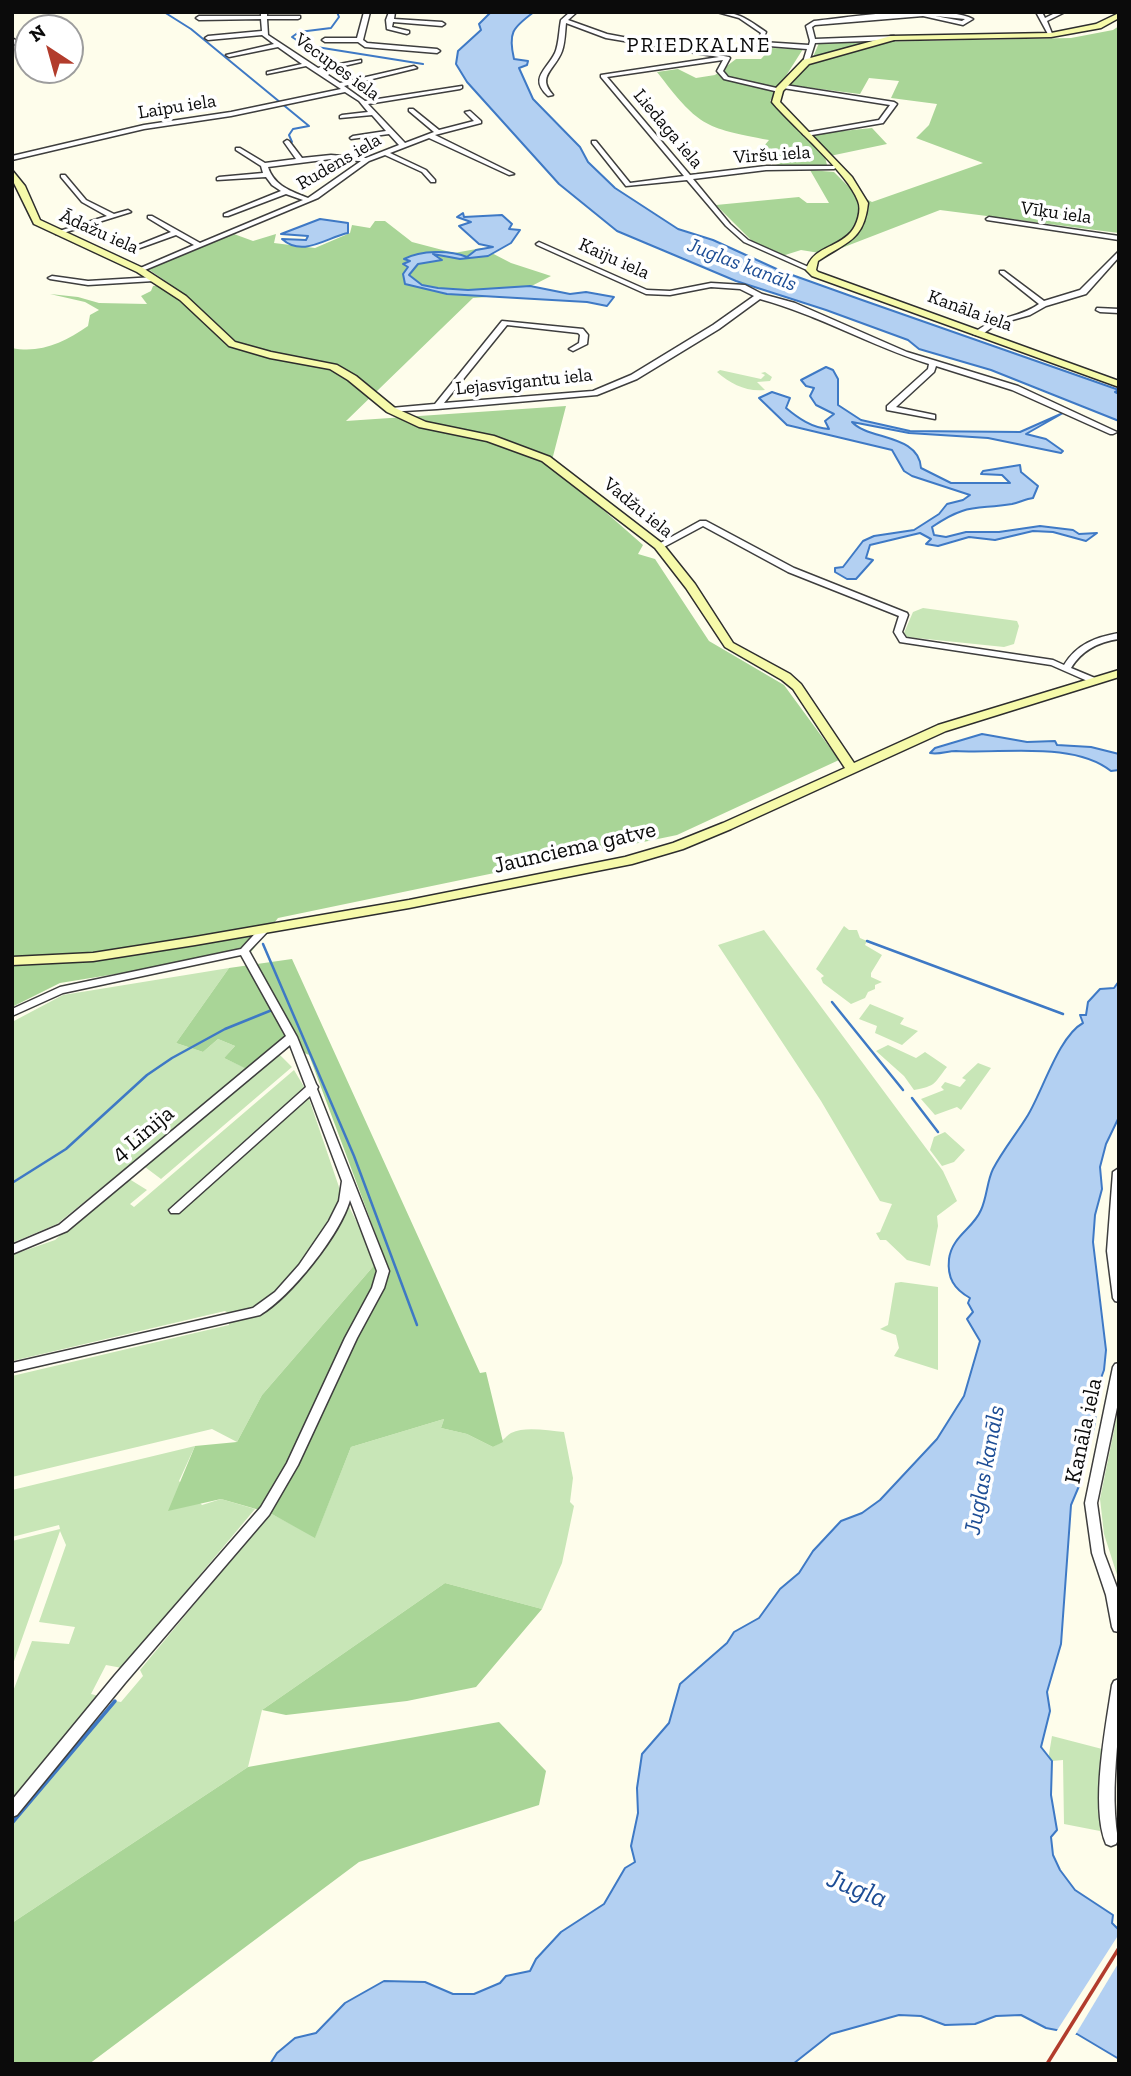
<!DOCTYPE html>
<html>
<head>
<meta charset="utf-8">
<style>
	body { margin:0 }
	#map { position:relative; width:1131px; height:2076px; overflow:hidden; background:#fefdeb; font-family:"Zilla Slab",serif }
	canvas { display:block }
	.frame { position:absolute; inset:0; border:14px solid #0b0b0b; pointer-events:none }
	.north { position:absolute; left:14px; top:14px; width:70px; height:70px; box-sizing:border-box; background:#fff; border:2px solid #9d9d9d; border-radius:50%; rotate:324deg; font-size:19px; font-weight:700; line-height:28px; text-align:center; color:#0b0b0b }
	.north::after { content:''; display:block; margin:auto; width:24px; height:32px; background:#b23c2c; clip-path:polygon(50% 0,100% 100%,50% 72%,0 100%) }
</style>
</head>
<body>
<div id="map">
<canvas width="1131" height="2076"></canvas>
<div class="frame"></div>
<div class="north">N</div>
</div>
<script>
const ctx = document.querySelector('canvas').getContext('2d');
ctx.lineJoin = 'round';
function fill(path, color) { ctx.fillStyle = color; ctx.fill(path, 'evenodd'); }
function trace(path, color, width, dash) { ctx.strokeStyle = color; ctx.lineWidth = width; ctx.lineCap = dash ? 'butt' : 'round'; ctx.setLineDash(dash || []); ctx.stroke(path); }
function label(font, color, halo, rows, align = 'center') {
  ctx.font = font + ' "Zilla Slab",serif'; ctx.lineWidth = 7; ctx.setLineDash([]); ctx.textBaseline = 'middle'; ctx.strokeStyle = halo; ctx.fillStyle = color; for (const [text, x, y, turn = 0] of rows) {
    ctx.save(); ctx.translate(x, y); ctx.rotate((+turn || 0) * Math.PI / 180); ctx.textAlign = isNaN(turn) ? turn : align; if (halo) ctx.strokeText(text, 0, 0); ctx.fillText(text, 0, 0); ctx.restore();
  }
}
fill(new Path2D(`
	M720 370 761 379 765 375 761 373 765 372 772 377 770 381 757 382 765 390C746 392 731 384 717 372Z
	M923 608 1017 621 1019 626 1014 644 1004 647 907 637 904 633 913 612Z
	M844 926 849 930H857L860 938 867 941 865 945 882 955 871 973V977L882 982 875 985V989L868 992 865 998 851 1004 823 983 821 978 824 976 816 969Z
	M764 930 943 1171 957 1201 937 1216 938 1226 930 1266 907 1260 886 1240H880L876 1233 880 1232 892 1204 880 1201 821 1101 718 945Z
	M229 968 176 1043 203 1052 218 1039 235 1046 224 1058 248 1069 57 1224 12 1243V1022L63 995Z
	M870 1004 904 1018 900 1024 918 1031 902 1045 875 1033 877 1026 859 1019Z
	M888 1045 916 1058 925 1052 947 1067C934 1083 937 1086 914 1090L904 1076 876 1051Z
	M277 1052 292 1067 161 1179 141 1164Z
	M978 1063 991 1068 961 1110 957 1107 935 1115 921 1099 944 1090 941 1087 945 1082 960 1087 966 1080 962 1078Z
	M294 1070 306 1090 339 1187 377 1262 262 1395 237 1442 212 1429 12 1477V1376L229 1325 230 1314 225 1311 12 1361V1255L55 1240 126 1177 147 1190 130 1204 134 1207Z
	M945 1132 965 1150 954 1162 942 1166 930 1150 934 1137Z
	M901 1282 938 1287V1370L894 1356 899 1348 896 1335 880 1329 888 1325 895 1283Z
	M1119 1406V1581L1104 1534 1100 1499Z
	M444 1419 441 1428 467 1434 493 1447C501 1443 505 1437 511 1433 526 1426 548 1431 564 1432L573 1478 570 1502 574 1506 562 1563 542 1609 445 1583 262 1710 248 1767 12 1923V1824L115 1701 121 1702 143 1676 140 1670 270 1513 315 1537 351 1447Z
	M195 1446 179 1481 202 1505 221 1499 255 1509 122 1668 106 1665 91 1694 99 1696 76 1727 12 1800V1694L32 1641 69 1644 75 1627 39 1622 66 1545 60 1531 12 1667V1541L60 1529 59 1525 12 1537V1490Z
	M1052 1736 1106 1750 1100 1831 1064 1824 1063 1760 1052 1761 1047 1766Z`), '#c8e6b7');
fill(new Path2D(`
	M1119 26V233L940 210 826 254 801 250 782 256 752 241 716 205 799 197 807 203H829L810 170 834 172 855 193 872 202 983 163 916 138 929 125 937 104 891 98 899 81 869 78 860 94 788 85 810 64 819 43 1071 38 1113 30Z
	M771 48 803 49 770 101 804 135 872 128 887 144 825 157 827 165 770 167 781 163 776 157 748 160 764 155 759 152 769 140C703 128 698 125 657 72L678 69 696 78 715 75 736 59H761Z
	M375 221H385L412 242 454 253 482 248 511 263 551 276 514 295 473 298 346 421 566 406 551 464 643 545 638 554 655 559 709 641 784 685 839 760 677 835 278 918 251 952 60 983 12 1007V348C40 354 65 342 88 326L90 315 99 310 85 302 50 294 78 297 99 303 147 304 141 296 151 291 153 286 170 284 148 269 234 234 253 241 276 234 274 243 315 248 350 233 352 225 370 228Z
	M292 959 480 1373 486 1372 503 1442 493 1447 467 1434 441 1428 444 1419 351 1447 315 1538 270 1513 221 1499 168 1511 195 1446 237 1442 262 1395 377 1262 376 1235 309 1055 287 1045 253 1072 224 1058 235 1046 218 1039 203 1052 176 1043 229 968Z
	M445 1583 542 1609 476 1687 407 1701 286 1715 262 1710Z
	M499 1722 546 1771 539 1805 359 1862 89 2064H12V1923L248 1767Z`), '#a9d597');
const water = new Path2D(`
	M491 12H534C512 28 508 33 514 59L528 61 527 65 519 68 533 99 580 147 588 162 615 188 678 229 713 240 781 271 862 300 1119 390 1115 392 1119 394V421L991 370 919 349 908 340 826 310 736 281 617 231 559 184 467 82 456 64 458 51 481 30 479 24Z
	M463 213 464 217 502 215 512 224 509 229 520 230 511 243 488 256 460 259 433 254 442 260 418 264 409 275 422 285 438 288 468 290 530 286 570 294 586 292 614 297 607 306 587 302 447 294 405 284 403 274 408 267 403 264 410 261 404 259C421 250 450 250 467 257L476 250 493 247 479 244 459 226 471 222 457 217Z
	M320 219 348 223V233C327 237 303 258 282 239L306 240 308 236 281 234Z
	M826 367 833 370 838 379V405L861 420 910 431 1020 432 1063 413 1026 434 1046 439 1063 451 1061 453 988 438 909 433 852 422C868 440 919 434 921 468L951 483H1010L1002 475 981 474 983 471 1020 465 1021 472 1038 486 1033 498C1026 499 1020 502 1012 504 974 510 967 503 932 527L934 535 946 537 966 532H999L1040 526 1073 530 1079 534 1097 533 1086 541 1053 532 1033 531 995 540 969 537 938 546 926 544 931 539 920 533 870 545 866 558 873 560 856 579H847L835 572V568L843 567 863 541 874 536 914 530 939 514 947 504 963 500 970 495 912 476 904 471 892 450 787 425 759 398 772 392 790 398 786 408C798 418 812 428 829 429L825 421 834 414 816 405 810 396 814 388 806 386 801 380Z
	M982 734 1027 742 1055 741 1057 745 1091 747 1119 754V770L1111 771C1073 741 1004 754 956 751 947 751 939 755 930 753L935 748Z
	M1119 981V1117L1106 1144 1100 1167 1102 1189 1095 1215 1093 1242 1106 1350 1104 1370 1097 1389 1095 1423 1079 1486 1071 1505 1061 1644 1047 1692 1050 1711 1041 1747 1052 1761 1051 1795 1057 1830 1051 1837 1053 1855 1060 1870 1075 1890 1113 1915 1112 1923 1119 1930V2059L1077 2034 1046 2028 1021 2015 996 2016 975 2024 945 2025 921 2016 899 2015 831 2034 793 2064H270L277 2053 295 2038 316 2033 345 2003 384 1981 425 1982 453 1994H474L500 1983 506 1976 530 1971 536 1959 561 1932 604 1904 625 1868 635 1862 631 1846 638 1813 637 1788 642 1754 669 1723 680 1684 727 1643 734 1632 759 1618 780 1589 799 1573 813 1551 841 1521 862 1513 880 1500 937 1439 964 1396 980 1341 967 1319 973 1312 968 1303 970 1298C954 1289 947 1278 949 1259 952 1236 973 1229 981 1210 987 1197 987 1181 993 1169 1003 1150 1017 1133 1028 1115 1043 1090 1059 1036 1083 1023L1080 1015H1086L1088 1002 1100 989 1114 988Z`);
fill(water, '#b3d0f2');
trace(water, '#3e79c5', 2);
fill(new Path2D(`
	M1119 1934V1962L1074 2037 1056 2032Z`), '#fefdeb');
trace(new Path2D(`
	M164 12 191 29 309 126 293 129 289 135 292 142
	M337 12 339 17 331 28 299 32 292 37 304 45 423 64`), '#3e79c5', 2);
trace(new Path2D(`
	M867 941 1063 1014
	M263 944 354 1156 417 1325
	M832 1002 903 1090
	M912 1098 938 1132
	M12 1183 66 1149 147 1075 172 1058 225 1029 272 1010 271 1007`), '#3e79c5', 2.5);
trace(new Path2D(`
	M12 1823 115 1701`), '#3e79c5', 3.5);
const street = new Path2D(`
	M261 12H267V16H300V18L298 19H267L268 35 318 68 361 60V62L322 71 340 83 414 66 417 68 344 86 365 101 462 86V88L460 89 368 104 405 143 434 132 409 111V109H413L439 130 474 121 465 112 470 111 481 121V123L435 135 514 174 509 175 429 138 390 153 426 170 435 180V182H431L422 172 385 155 369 161 318 198 140 272 136 270 138 269 194 245 176 235 140 248H136V246L171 232 148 218V216H152L200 243 303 200 286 194 228 216H224V214L281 191 272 185 266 177 217 180V178L219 177 263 173 261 166 236 150V148H240L265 163 296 159 284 142 287 140 289 141 302 158 331 155 366 158 399 145 389 134 351 139 350 138 353 136 386 131 372 115 340 118V116L342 115 368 112 359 101 345 92 231 116 144 129 12 160V156L144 125 231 112 341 89 306 66 267 74V72L302 64 278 47 229 57 226 55 274 44 262 35 208 40 205 38 208 36 262 31 261 19 199 20 196 18 199 16H261ZM331 159 361 161 308 198C291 191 274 186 268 167Z
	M364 12H370L363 40 367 43 437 49 440 51 437 53 365 47 358 42H325L322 40 325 38H357Z
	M389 12H395L394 19 442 22 445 24 442 26 393 22 392 27 409 31V33L407 34 387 29 386 20Z
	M570 12H577L568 20 607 34 729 57 730 58 723 71 728 77 781 89V91L779 92 724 79 717 71 723 60 607 77 690 175 766 166H836L837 167 834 169 766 170 693 179 730 224 748 240 813 269V271H809L744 242 726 226 687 180 626 186 592 143V141H596L630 183 684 176 601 77V75L719 57 606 38 566 23C565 32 565 43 562 51 555 70 536 76 553 95L548 96C529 78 546 71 555 53 559 44 559 30 561 20Z
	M717 12C740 12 748 20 766 32L762 42 809 45 810 41 806 26 814 21C851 17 941 3 973 19L963 25 923 16 815 25 812 27 815 39 894 36 897 38 894 40 815 43 809 62 806 64 803 62 807 49 756 45 761 33 739 18ZM935 16 965 19 962 21Z
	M1036 12H1042L1045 18 1057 12H1065L1047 21 1053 36H1049Z
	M12 38 24 45 25 46 20 47 12 43Z
	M785 85 894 102 897 104 883 123 806 136 803 134 804 133 879 120 890 105 783 88V86Z
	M61 175H65L86 200 114 214 128 210 131 212 60 234H56V232L107 216 82 202 61 177Z
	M989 217 1119 236V240L987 220 986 219Z
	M539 242 647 290 670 291 711 283 745 285 762 294 795 303 907 352 1018 386 1117 432 1113 434H1110L1012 390 936 366 934 372 896 407 935 415V419L887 410V406L928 369 929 364C871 346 819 315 760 299L719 329 637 379 597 395 437 409 388 412 387 410 391 408 435 404 502 321 583 329 588 335 587 344 573 351 569 349 579 343 580 335 578 333 507 325 444 403 593 391 631 375 713 325 754 296 740 289 711 287 670 295 646 294 537 245 536 244Z
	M1119 251V257L1086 294 1046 306 1030 315 995 325 980 336 973 334C992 316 1019 319 1039 304L1000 273V271H1004L1044 301 1080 290Z
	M52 276 88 281 154 277 158 279 154 281 88 285 50 279 48 278Z
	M1097 308 1119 309V313L1100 312 1096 310Z
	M700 521H706L794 568 907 613 908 615 902 632 906 638 1053 660 1064 665C1077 644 1096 637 1119 633V639C1098 642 1082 650 1071 668L1095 678 1096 680 1092 683 1051 665 900 642 894 632 899 616 788 572 703 526 662 548H659L655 546Z
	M265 926 270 929 249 951 297 1037 316 1084 318 1087 317 1089 389 1271 384 1288 357 1338 298 1465 269 1515 125 1683 17 1815 12 1817V1800L115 1675 261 1507 287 1463 345 1338 372 1288 377 1271 350 1200C340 1235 291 1296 260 1315L12 1372V1363L253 1308 275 1292 299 1265 329 1221 339 1201 342 1181 310 1096 179 1213H171L169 1210 306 1087 290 1045 67 1231 12 1254V1245L59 1225 286 1036 241 955 63 993 12 1016V1009L60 987 241 949 261 927Z
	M1119 1168V1302L1115 1301 1113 1298 1107 1251 1113 1172Z
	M1119 1363V1398L1097 1503 1104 1553 1119 1593V1632L1114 1631 1112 1627 1106 1595 1092 1553 1085 1503 1113 1367 1115 1364Z
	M1119 1679C1119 1698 1120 1717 1118 1735 1115 1771 1112 1804 1118 1840L1116 1844 1111 1846 1106 1844C1090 1806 1106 1726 1112 1685L1114 1681Z`);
const secondary = new Path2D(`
	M1119 13V18L1101 28 1051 37 894 40 809 64 783 91 780 102 852 177 868 203C864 241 846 242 818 261L816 270 818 272 1119 381V387L812 276 806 270C813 246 836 249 851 232 857 225 862 210 858 201 848 173 793 127 772 102L776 88 803 60 891 36 1051 33 1096 24Z
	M12 170 25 186 40 220 143 268 186 296 235 342 271 352 337 365 356 376 395 408 426 422 494 436 550 457 663 544 695 584 733 643 790 674 801 684 854 763 938 725 1119 670V677L946 731 731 829 683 849 632 864 409 908 195 945 93 961 12 965V957L93 953 195 937 409 900 625 857 673 843 723 823 845 768 793 689 782 680 725 647 686 588 655 548 542 461 487 441 419 427 387 412 348 380 330 369 270 358 229 346 180 300 137 272 34 224 12 179Z`);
trace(street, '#3e3e3e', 3);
trace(secondary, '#2d2d2d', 3);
fill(street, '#fff');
fill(secondary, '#f6faaa');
trace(new Path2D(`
	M1047 2064 1119 1948`), '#b23c2c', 3.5);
label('19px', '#0b0b0b', '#fff', [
	["Vecupes iela",337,67,36],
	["Laipu iela",177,107,-9],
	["Liedaga iela",668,129,50],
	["Viršu iela",772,155,-4],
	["Rudens iela",339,162,-30],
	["Vīķu iela",1056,213,8],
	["Ādažu iela",99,232,24],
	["Kaiju iela",614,259,24],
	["Kanāla iela",970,311,20],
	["Lejasvīgantu iela",524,382,-6],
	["Vadžu iela",638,508,39]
]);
ctx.letterSpacing = '2px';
label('21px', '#0b0b0b', '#fff', [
	["PRIEDKALNE",699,46]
]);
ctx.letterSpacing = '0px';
label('italic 21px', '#1d4d95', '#fff', [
	["Juglas kanāls",742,265,21]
]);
label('23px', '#0b0b0b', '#fff', [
	["Jaunciema gatve",575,848,-13],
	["4 Līnija",143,1134,-40],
	["Kanāla iela",1084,1431,-78]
]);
label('italic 24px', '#1d4d95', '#fff', [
	["Juglas kanāls",985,1470,-79]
]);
label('italic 28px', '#1d4d95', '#fff', [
	["Jugla",857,1889,22]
]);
</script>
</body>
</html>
